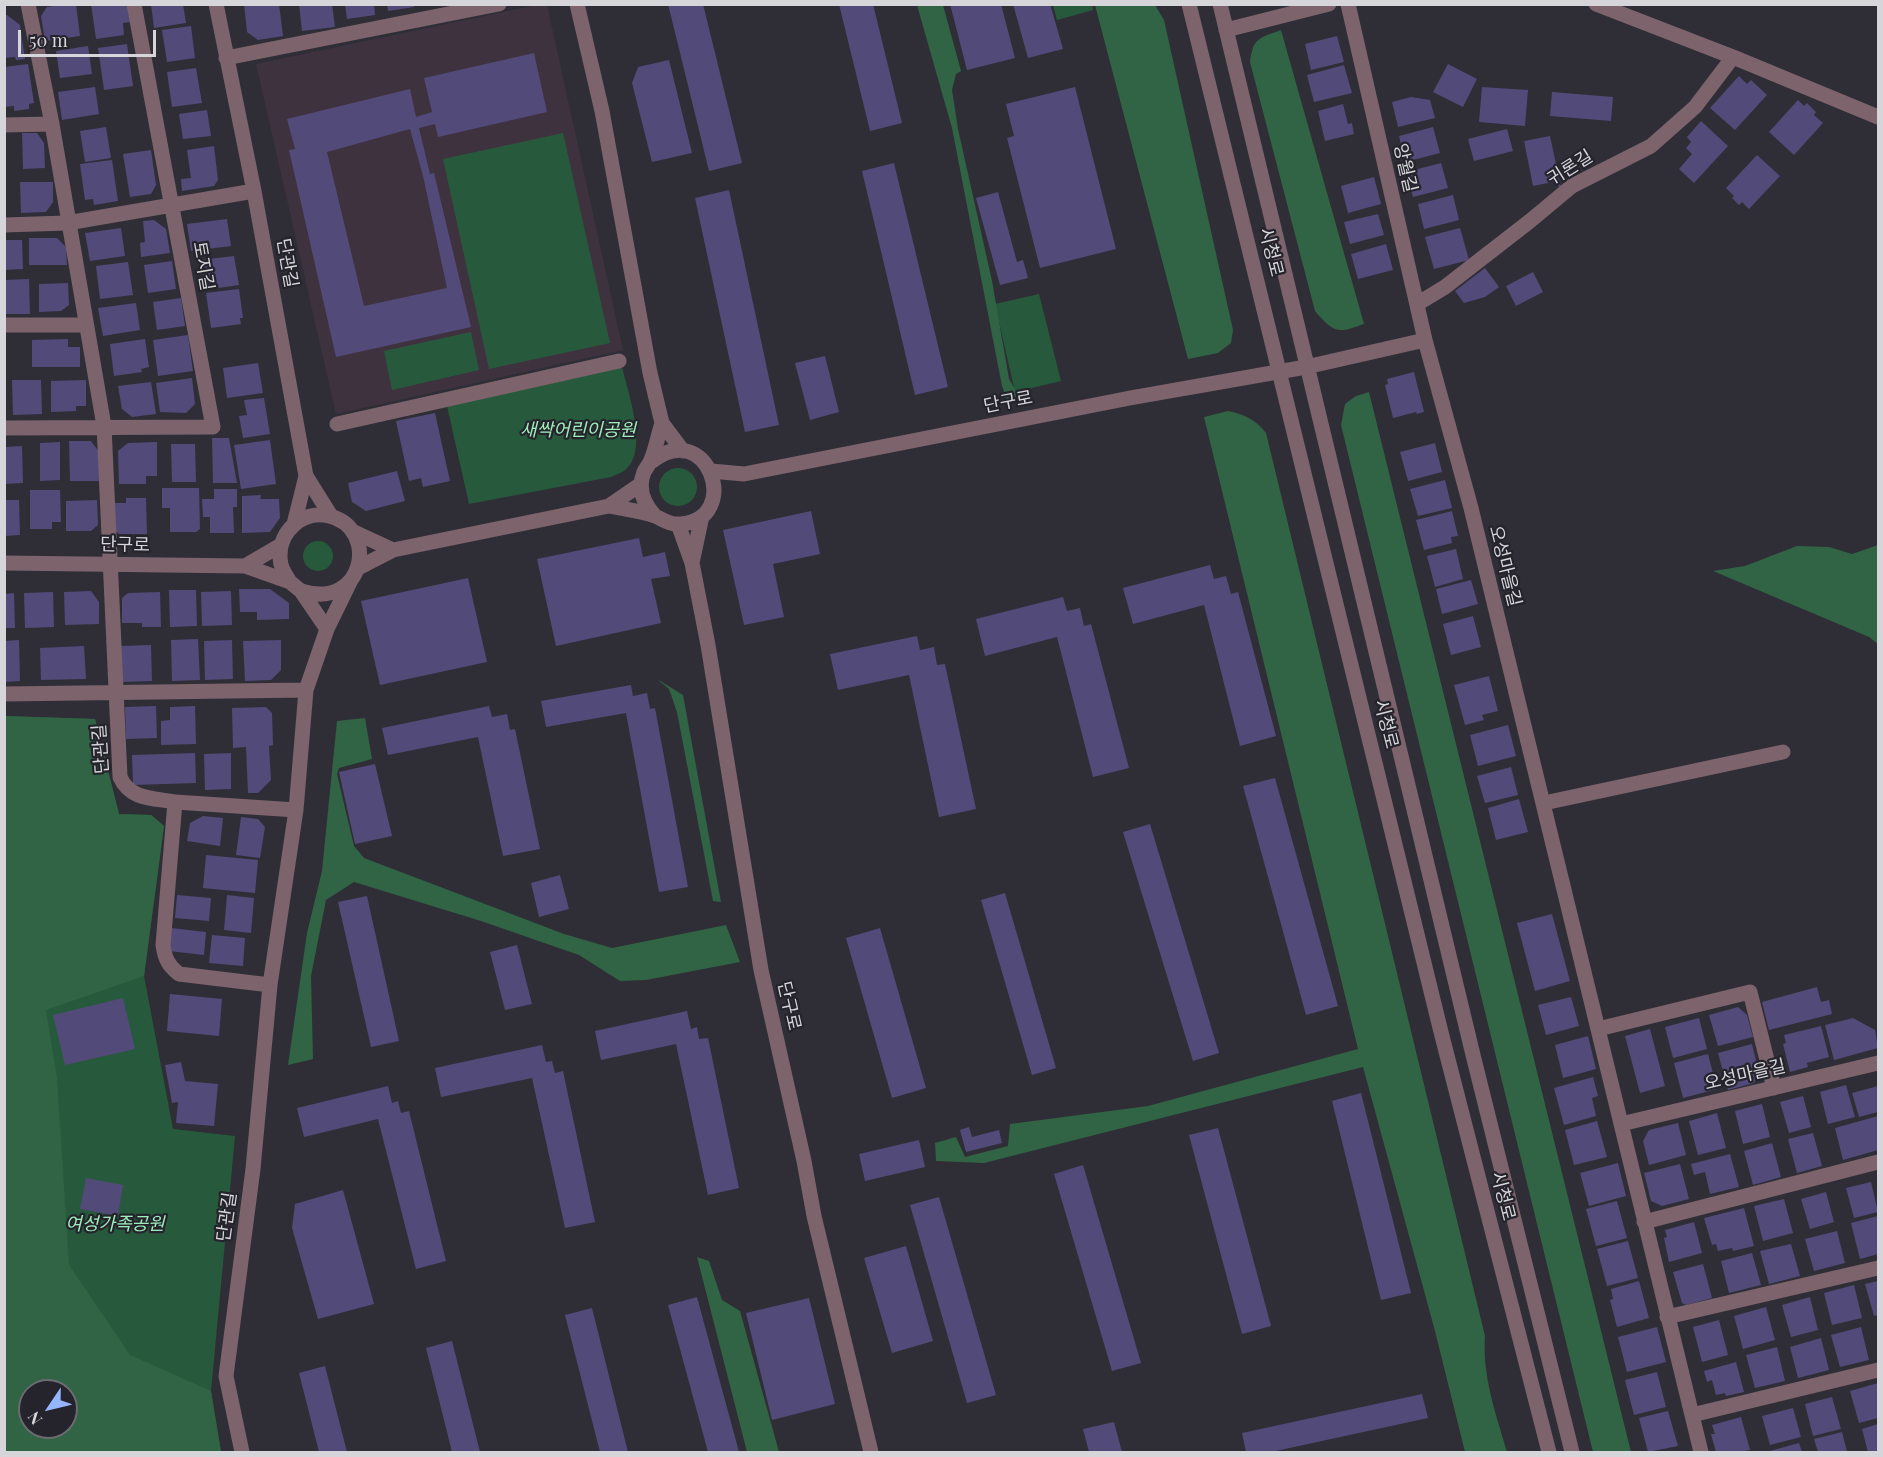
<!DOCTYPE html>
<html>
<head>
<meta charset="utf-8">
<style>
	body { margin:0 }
	#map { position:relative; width:1883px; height:1457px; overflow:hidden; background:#2f2e36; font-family:"Playfair Display",serif }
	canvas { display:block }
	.frame { position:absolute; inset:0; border:6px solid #d5d5da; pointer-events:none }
	.north { position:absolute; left:18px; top:1379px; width:60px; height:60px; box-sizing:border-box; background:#25242c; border:2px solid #6b6b72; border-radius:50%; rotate:235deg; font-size:16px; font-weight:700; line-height:24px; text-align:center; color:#d5d5da }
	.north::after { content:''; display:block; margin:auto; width:21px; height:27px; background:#95b6fd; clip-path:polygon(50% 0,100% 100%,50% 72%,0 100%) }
	.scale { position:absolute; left:18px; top:30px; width:138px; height:27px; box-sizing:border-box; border:3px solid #d5d5da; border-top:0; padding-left:8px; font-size:18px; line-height:21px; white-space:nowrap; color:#d5d5da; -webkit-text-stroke:4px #25242c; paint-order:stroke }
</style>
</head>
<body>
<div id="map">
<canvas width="1883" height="1457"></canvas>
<div class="frame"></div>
<div class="north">N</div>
<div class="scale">50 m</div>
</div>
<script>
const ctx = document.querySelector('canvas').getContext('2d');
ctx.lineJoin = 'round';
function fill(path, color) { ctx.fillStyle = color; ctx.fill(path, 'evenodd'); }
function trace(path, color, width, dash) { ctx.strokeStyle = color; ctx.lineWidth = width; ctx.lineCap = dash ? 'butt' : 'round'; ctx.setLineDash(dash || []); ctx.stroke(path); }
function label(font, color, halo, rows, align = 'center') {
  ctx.font = font + ' "Playfair Display","Noto Sans KR",serif'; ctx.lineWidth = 4.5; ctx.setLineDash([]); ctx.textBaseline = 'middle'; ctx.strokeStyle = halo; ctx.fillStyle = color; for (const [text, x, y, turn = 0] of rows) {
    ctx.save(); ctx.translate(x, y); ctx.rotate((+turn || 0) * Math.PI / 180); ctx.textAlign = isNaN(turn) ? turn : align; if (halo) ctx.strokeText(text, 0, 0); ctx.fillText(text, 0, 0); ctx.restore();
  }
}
fill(new Path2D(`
	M537 5H547L623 350 336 414 256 64Z`), '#3f323f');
fill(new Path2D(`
	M1053 5H1092L1093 10 1057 20Z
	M563 133 610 343 489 369 443 159Z
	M1039 294 1061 381 1015 392 995 304Z
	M471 332 479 370 392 390 384 351Z
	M622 367C628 393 650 452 624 471 621 473 615 475 611 477L469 504 447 406Z
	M659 487a19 19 0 1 1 38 0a19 19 0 1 1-38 0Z
	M303 556a15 15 0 1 1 30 0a15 15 0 1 1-30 0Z
	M5 716 95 719 119 814 151 815 164 826 144 976 173 1129 235 1136 211 1391 221 1452H5ZM30 1391H66V1427H30Z`), '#275a3c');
fill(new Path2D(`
	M917 5H943L961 71 956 74 952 90 958 129 992 281 1009 379 1022 401 1008 402 1002 386 952 128Z
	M1095 5H1155L1164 20 1233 330 1231 343 1218 353 1188 359Z
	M1281 30 1364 324C1337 334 1334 333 1315 311L1250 62C1253 37 1260 38 1281 30Z
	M1369 392 1631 1452H1593L1341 425 1345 404 1356 396Z
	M1228 411C1244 414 1256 420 1266 433L1485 1336C1482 1376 1496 1414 1507 1452H1465L1435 1331 1363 1067 984 1163 936 1161 935 1143 956 1137 965 1157 1008 1146 1010 1124 1148 1106 1358 1049 1204 417Z
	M1878 545V644L1869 637 1713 571 1745 566 1797 546 1829 547 1852 554Z
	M657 679 683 695 721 902 713 901 677 712 669 689Z
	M5 716 95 719 119 814 151 815 164 826 144 976 46 1010 57 1079 69 1265 130 1355 211 1391 221 1452H5ZM30 1391H66V1427H30Z
	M365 718 372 759 339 768 337 774 354 846 364 858 564 934 612 948 726 925 740 962 646 980 620 981 579 955 481 921 354 882 326 900 311 976 313 1059 288 1065 307 933 322 871 337 721Z
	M697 1257 709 1261 722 1300 740 1311 779 1452H747Z`), '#306444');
fill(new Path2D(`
	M65 4H76L80 36 45 41 41 16 47 7Z
	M91 4H127L130 22 123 23 124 35 96 39Z
	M151 4H183L186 23 154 28Z
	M244 4H279L283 36 258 40 247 32Z
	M299 4H332L335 27 302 31Z
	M345 4H374L375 15 347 19Z
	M387 4H414V7L388 11Z
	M668 4H703L742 163 709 171Z
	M839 4H873L902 123 870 131Z
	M950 4H1001L1015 58 967 70Z
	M1013 4H1050L1063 49 1028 58Z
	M7 15 20 25 25 59 16 60 15 57 4 58V16Z
	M191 26 195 58 167 62 162 30Z
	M1337 36 1344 62 1311 70 1305 44Z
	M127 44 133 86 104 90 98 48Z
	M88 46 92 74 60 78 56 51Z
	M534 53 547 112 438 137 435 124 419 128 430 174 434 173 471 327 336 357 289 150 295 149 287 119 410 89 416 117 432 112 424 78ZM410 129 423 176 447 288 364 306 327 152Z
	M669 60 692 153 652 162 632 83 638 67Z
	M28 64 34 103 29 104V109L14 111V106L4 107V67Z
	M1448 64 1477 79 1463 107 1433 92Z
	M1344 65 1352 93 1314 102 1307 75Z
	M196 68 202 103 172 107 167 72Z
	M1739 76 1747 84 1751 80 1767 95 1735 130 1710 108Z
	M95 87 99 114 62 120 58 92Z
	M1075 87 1116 249 1040 268 1007 138 1014 136 1006 104Z
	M1482 87 1528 90 1525 126 1479 122Z
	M1552 92 1613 97 1611 121 1550 116Z
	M1411 97 1430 100 1435 118 1398 127 1392 102Z
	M1798 100 1804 106 1807 103 1816 112 1814 115 1823 123 1794 155 1769 132Z
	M1343 104 1348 124 1352 123 1354 134 1325 141 1318 111Z
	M207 110 211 136 183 139 179 114Z
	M1701 121 1728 146 1694 183 1679 169 1692 154 1686 148 1691 142 1687 137Z
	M106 127 111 158 85 162 80 131Z
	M1433 127 1440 153 1405 162 1399 136Z
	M1507 129 1513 151 1474 161 1468 139Z
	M22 133H37L44 143 45 168 23 169Z
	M1550 136 1561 188 1553 182 1533 186 1524 141Z
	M214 146 218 180 214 186 182 191 181 179 191 178 187 150Z
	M151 150 156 185 151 194 130 197 123 154Z
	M1757 155 1780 176 1749 209 1742 202 1739 205 1732 198 1734 196 1726 188Z
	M112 160 118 201 94 205 93 199 85 200 80 164Z
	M894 163 948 387 915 395 862 171Z
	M1441 163 1448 188 1413 197 1406 172Z
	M1374 177 1381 204 1348 213 1341 186Z
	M20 182H53V202L46 212 21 213Z
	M729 190 779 425 745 432 695 198Z
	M998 192 1017 262 1023 260 1028 278 1000 285 976 198Z
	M1453 195 1459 220 1424 229 1418 204Z
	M1378 214 1384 235 1350 244 1344 222Z
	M227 219 231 246 191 251 187 224Z
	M154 220 166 229 170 253 141 257 140 243 145 242 143 221Z
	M121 228 125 256 90 261 85 233Z
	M1460 228 1469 260 1434 269 1425 237Z
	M29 238H57L66 247 67 265H29Z
	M4 240H22L23 269 4 270Z
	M1386 244 1393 270 1358 279 1351 254Z
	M234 256 239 285 205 290 201 260Z
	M172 261 176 289 148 293 144 265Z
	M128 262 133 295 100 299 96 266Z
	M1485 268 1499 287 1485 297 1464 303 1455 291Z
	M1533 272 1543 292 1516 306 1506 286Z
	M29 279 30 314H4V280Z
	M68 283 69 305 61 311 39 312V284Z
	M239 289 243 318H240L241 324 211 328 206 293Z
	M181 298 185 326 157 330 153 302Z
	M136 303 140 330 103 336 98 308Z
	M188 335 193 371 158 376 153 340Z
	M68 339V347H80V367H32V340Z
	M145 339 149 367 141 369 142 372 114 376 110 344Z
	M825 356 839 412 810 420 795 363Z
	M258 363 263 393 227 398 223 368Z
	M1414 372 1424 412 1417 414 1416 412 1393 418 1385 385 1388 384 1387 379Z
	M192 378 195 404 186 413 160 412 156 383Z
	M12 380H41L42 414 13 415Z
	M86 380V406H76V411L51 412V381Z
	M151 382 156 414 132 417 122 409 118 386Z
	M264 398 270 434 243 438 239 416 247 415 244 400Z
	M435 413 450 481 423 487 421 478 409 481 396 421Z
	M212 438H229L237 483H213Z
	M270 440 276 484 241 489 234 445Z
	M69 441H91L100 453V481H70Z
	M60 442V480L40 481V443Z
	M157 442V476H146V484H119L118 451 128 443Z
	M1435 443 1442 472 1408 481 1400 452Z
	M171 444H195L196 482H172Z
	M22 446 23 483 4 484V447Z
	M397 471 405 501 366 511 352 502 348 483Z
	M1445 480 1452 508 1418 516 1410 489Z
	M162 488H199L200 529 196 532H170V508H162Z
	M214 489H237V507H233L234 533H210V517H203L202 499H214Z
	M30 490H60L61 522H52V529H30Z
	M261 495 260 499H279L280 518 270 532 242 533V496Z
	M126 498H146L147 534H119L109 526V503H126Z
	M4 500H19L20 535 4 536Z
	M97 500 98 525 91 531H66V501Z
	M811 511 820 554 773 564 784 617 744 625 723 530Z
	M1452 511 1458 536 1451 537 1452 543 1424 550 1416 520Z
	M639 538 643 557 665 552 670 576 651 579 661 623 556 646 537 559Z
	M1456 549 1463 579 1435 587 1427 556Z
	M1210 565 1214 579 1226 576 1231 594 1238 592 1276 736 1240 746 1204 605 1133 624 1123 588Z
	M468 578 487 662 380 685 361 601Z
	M1471 580 1478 604 1442 614 1436 589Z
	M239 589H270L289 603V619L257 620V612H240Z
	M169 590H196L197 626 170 627Z
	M91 591 99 602V624L65 625 64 592Z
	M231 591 232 625 202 626 201 592Z
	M53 592 54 627 25 628 24 593Z
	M160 592 161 627H142V623H122V598L128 593Z
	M14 593 15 628H4V594Z
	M1063 597 1067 611 1080 608 1084 626 1091 624 1129 768 1093 777 1057 637 985 656 976 619Z
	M1473 616 1481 647 1451 655 1443 624Z
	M917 636 920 650 934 647 937 665 945 664 976 809 939 817 909 675 838 690 830 654Z
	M198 639 200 680 172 681 171 640Z
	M19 640 20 681 4 682V641Z
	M232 640 233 679 205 680 204 641Z
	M281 640V670L271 680 245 681 243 641Z
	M151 645 152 681 121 682 120 646Z
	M84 646 86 679 41 680 40 648Z
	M1489 676 1498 711 1482 715 1484 720 1465 725 1454 685Z
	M631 685 633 696 647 693 650 709 655 708 688 887 659 892 626 713 546 727 541 701Z
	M156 706 157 738 126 739 125 707Z
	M195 706 196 744 161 745V721L170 720V707Z
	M489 706 492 717 507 714 510 730 515 729 540 849 503 856 478 737 388 755 382 728Z
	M266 707 272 713 273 745 269 746 271 780 258 793H248L246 747 233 748 232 708Z
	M1508 725 1516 756 1478 766 1470 735Z
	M195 753 196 783 133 785 132 755Z
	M231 753V789L205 790 204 754Z
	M375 764 392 836 355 844 339 772Z
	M1511 767 1518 795 1485 803 1477 776Z
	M1275 778 1338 1006 1306 1015 1243 786Z
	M1519 799 1528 832 1496 840 1488 808Z
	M203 816 223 818 220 846 187 841 190 823Z
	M241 817 258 819 265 827 260 858 236 855Z
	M1150 824 1219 1053 1193 1061 1123 832Z
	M206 855 258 860 255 893 203 888Z
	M560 875 569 909 539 917 531 883Z
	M1005 893 1056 1068 1032 1075 981 900Z
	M177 895 211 898 209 921 175 918Z
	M227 895 254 898 251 933 224 930Z
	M367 896 399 1041 371 1047 338 902Z
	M1552 914 1570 981 1535 991 1517 923Z
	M171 928 206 932 204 955 169 951Z
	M880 928 926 1088 892 1098 846 938Z
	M212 935 245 938 243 966 209 963Z
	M517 945 532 1004 505 1010 490 952Z
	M1817 987 1821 1002 1829 1000 1832 1014 1769 1030 1762 1002Z
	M170 994 222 999 219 1036 167 1031Z
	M1571 997 1579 1026 1546 1035 1538 1005Z
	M123 998 135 1049 65 1065 53 1015Z
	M1738 1007 1747 1015 1753 1037 1718 1046 1709 1015Z
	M687 1011 691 1029 697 1027 699 1039 708 1038 739 1188 708 1195 676 1044 601 1060 595 1031Z
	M1699 1018 1707 1049 1673 1058 1665 1027Z
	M1853 1018 1875 1030 1878 1048 1834 1060 1825 1025Z
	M1821 1026 1829 1057 1807 1063 1808 1067 1790 1072 1783 1044 1786 1043 1784 1035Z
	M1650 1029 1665 1086 1640 1093 1625 1036Z
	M1588 1036 1596 1069 1563 1078 1555 1045Z
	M1752 1044 1759 1073 1754 1083 1728 1090 1718 1053Z
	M542 1045 546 1062 552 1061 555 1073 563 1071 595 1222 565 1228 532 1078 441 1097 435 1068Z
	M1708 1054 1717 1089 1683 1098 1674 1063Z
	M181 1062 185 1081 218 1084 214 1126 176 1123 178 1102 172 1103 165 1065Z
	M1593 1077 1598 1096 1592 1098 1596 1116 1564 1125 1554 1088Z
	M1846 1085 1855 1117 1828 1124 1820 1092Z
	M388 1086 392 1103 398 1101 401 1113 409 1111 446 1261 416 1269 378 1119 304 1137 297 1108Z
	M1878 1086V1112L1859 1117 1852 1093Z
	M1361 1093 1411 1293 1381 1300 1332 1101Z
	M1803 1096 1811 1127 1789 1133 1780 1102Z
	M1762 1104 1770 1137 1743 1144 1735 1111Z
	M1717 1113 1726 1148 1698 1155 1689 1121Z
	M1878 1116V1150L1843 1160 1835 1128Z
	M1597 1121 1607 1157 1574 1165 1565 1130Z
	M1678 1123 1686 1155 1649 1165 1643 1141 1649 1130Z
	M969 1127 972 1137 999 1130 1002 1143 966 1152 960 1130Z
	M1218 1128 1271 1326 1242 1334 1189 1135Z
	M1813 1133 1822 1166 1797 1173 1788 1139Z
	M919 1140 925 1167 865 1181 859 1154Z
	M1772 1143 1781 1177 1753 1185 1744 1151Z
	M1730 1154 1739 1187 1710 1194 1705 1172 1694 1175 1691 1164Z
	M1618 1163 1626 1196 1589 1206 1580 1173Z
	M1680 1164 1689 1199 1662 1206 1651 1201 1644 1173Z
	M1083 1165 1141 1363 1112 1371 1054 1174Z
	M86 1178 123 1185 118 1216 80 1209Z
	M1871 1182 1878 1212 1854 1218 1846 1188Z
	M343 1190 374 1304 318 1319 292 1228 295 1204Z
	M1826 1192 1834 1222 1810 1229 1801 1199Z
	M939 1197 996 1395 967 1403 910 1205Z
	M1784 1199 1793 1233 1763 1241 1754 1206Z
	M1617 1201 1627 1238 1596 1246 1586 1209Z
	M1744 1208 1754 1246 1733 1251 1732 1248 1718 1251 1716 1244 1712 1245 1704 1218Z
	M1878 1216V1254L1860 1259 1851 1223Z
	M1694 1222 1702 1253 1669 1262 1664 1238 1667 1237 1665 1230Z
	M1837 1231 1845 1263 1814 1271 1805 1239Z
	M1628 1241 1638 1278 1607 1286 1597 1249Z
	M1791 1244 1800 1276 1769 1284 1760 1251Z
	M906 1246 933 1341 892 1353 864 1258Z
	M1752 1253 1761 1285 1729 1293 1721 1261Z
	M1703 1264 1712 1298 1686 1305 1682 1303 1673 1272Z
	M1639 1281 1649 1318 1617 1327 1610 1300 1613 1299 1611 1289Z
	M1878 1281V1315L1874 1316 1865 1284Z
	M1854 1285 1862 1318 1832 1325 1824 1293Z
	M697 1297 739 1452H708L668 1305Z
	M1810 1297 1818 1330 1791 1337 1782 1305Z
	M809 1298 835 1404 772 1420 746 1313Z
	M1766 1307 1775 1340 1743 1349 1734 1316Z
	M592 1308 628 1452H600L565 1315Z
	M1719 1320 1728 1355 1702 1362 1693 1327Z
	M1657 1327 1666 1362 1627 1372 1618 1337Z
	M1861 1327 1869 1360 1840 1367 1831 1335Z
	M1821 1338 1829 1370 1798 1378 1790 1347Z
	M452 1341 480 1452H452L426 1348Z
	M1777 1347 1785 1381 1755 1388 1746 1355Z
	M1736 1362 1744 1392 1726 1396 1725 1393 1716 1395 1712 1380 1707 1382 1704 1371Z
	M325 1366 347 1452H319L299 1373Z
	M1657 1372 1666 1407 1634 1415 1625 1380Z
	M1878 1383V1418L1859 1423 1850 1391Z
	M1422 1394 1428 1418 1271 1452H1246L1242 1433Z
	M1832 1397 1841 1429 1813 1436 1805 1404Z
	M1793 1408 1801 1437 1770 1445 1762 1416Z
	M1668 1411 1678 1446 1648 1452 1639 1418Z
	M1741 1417 1750 1450 1738 1452H1716L1711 1434H1715L1712 1425Z
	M1114 1422 1122 1452H1089L1083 1429Z
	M1878 1424V1452H1868L1862 1429Z
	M1842 1432 1847 1452H1818L1814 1439Z
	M1799 1443 1802 1452H1766Z`), '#524a79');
trace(new Path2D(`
	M28 4 52 124 104 426 120 777C130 800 153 798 175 802L163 945C165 959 168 965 179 974L270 985
	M216 4 254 191 306 476 331 516
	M577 4 602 111 650 373 662 423 683 451
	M1189 4 1441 1032 1549 1452
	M1220 4 1474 1059 1572 1452
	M1348 4 1425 340 1471 508 1701 1452
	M1596 4 1733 57 1878 117
	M1226 30 1329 4
	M226 58 499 4
	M4 125 52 124
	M4 225 67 223 254 191
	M1417 304 1445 287 1530 221 1572 186 1651 146 1695 107 1733 57
	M4 325H86
	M337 424 619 361
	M4 428 213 427 134 4
	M711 471 744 474 1130 398 1306 367 1425 340
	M609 506C624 509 641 511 655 516 664 520 670 525 681 524 743 519 708 416 651 462
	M655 516C644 504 637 489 644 472 646 468 649 465 651 460 656 448 658 435 662 423
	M294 524 306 476
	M678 524 692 563 708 645 761 970 804 1161 814 1216 871 1452
	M352 531 393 550
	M4 563 245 566 290 582 301 591 327 629
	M692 563 702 516
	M245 566 281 545
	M358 568 393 550 609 506 641 484
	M290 582C285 574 280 567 280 557 279 530 304 510 329 516 379 527 366 611 301 591
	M4 694 306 690
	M175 802 296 810
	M1544 803 1783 752
	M1598 1029 1750 992 1774 1088
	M1621 1124 1878 1063
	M1644 1222 1878 1162
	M1667 1317 1878 1268
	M1692 1415 1878 1370
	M242 1452 226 1376 253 1169 270 985 296 810 306 690 327 629 351 580`), '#7c636c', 15);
label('18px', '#d5d5da', '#25242c', [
	["앙월길",1405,168,77],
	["귀론길",1570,168,-32],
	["시청로",1271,252,76],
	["단관길",287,263,80],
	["토지길",203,266,80],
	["단구로",1008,402,-11],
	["단구로",125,545,1],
	["오성마을길",1505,566,76],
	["시청로",1386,724,76],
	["단관길",101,749,-94],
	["단구로",789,1006,77],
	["오성마을길",1745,1075,-13],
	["시청로",1503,1196,76],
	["단관길",227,1217,-82]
]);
label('italic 18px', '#9dedba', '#25242c', [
	["새싹어린이공원",578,430],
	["여성가족공원",115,1224]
]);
</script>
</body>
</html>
